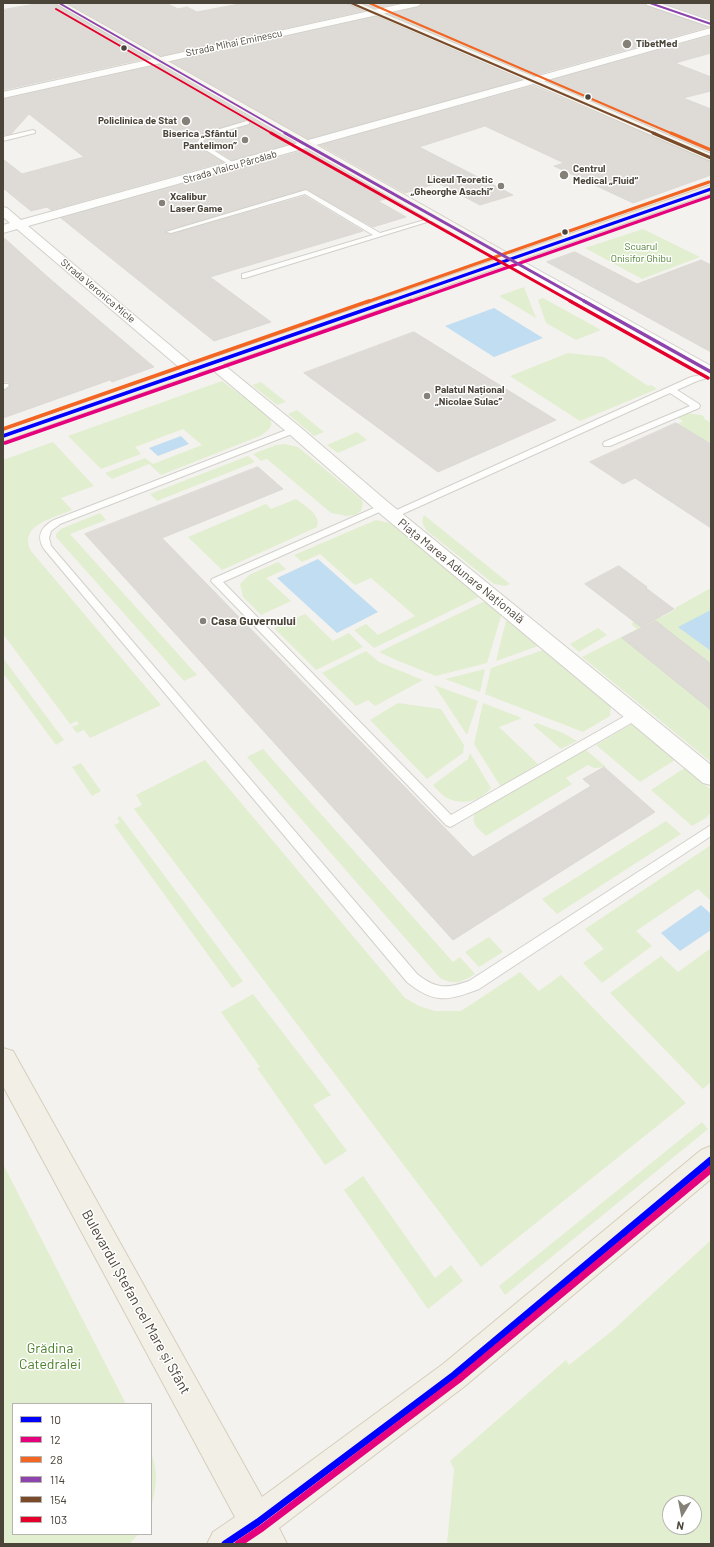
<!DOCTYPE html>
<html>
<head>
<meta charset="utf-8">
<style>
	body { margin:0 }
	#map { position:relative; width:714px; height:1547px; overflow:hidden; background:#f4f2ee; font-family:Barlow,sans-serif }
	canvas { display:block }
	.frame { position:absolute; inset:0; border:4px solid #4b4439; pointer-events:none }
	.legend { position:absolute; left:12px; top:1403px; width:140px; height:132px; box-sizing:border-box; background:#fff; border:1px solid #b7b4b0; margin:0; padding:5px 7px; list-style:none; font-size:12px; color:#4b4439 }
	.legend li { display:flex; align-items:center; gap:8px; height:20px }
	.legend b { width:20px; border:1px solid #b7b4b0 }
	.north { position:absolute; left:662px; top:1495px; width:40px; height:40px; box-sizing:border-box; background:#fff; border:1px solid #b7b4b0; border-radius:50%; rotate:190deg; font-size:11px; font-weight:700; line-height:16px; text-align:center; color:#4b4439 }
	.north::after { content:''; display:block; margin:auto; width:14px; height:18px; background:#868178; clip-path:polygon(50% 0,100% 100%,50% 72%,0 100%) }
</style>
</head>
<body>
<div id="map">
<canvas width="714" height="1547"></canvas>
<div class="frame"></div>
<ul class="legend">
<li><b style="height:5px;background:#00f"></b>10</li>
<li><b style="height:5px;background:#e5007d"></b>12</li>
<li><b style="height:5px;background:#f26522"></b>28</li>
<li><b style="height:5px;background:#8e44ad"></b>114</li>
<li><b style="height:5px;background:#7a4b2a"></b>154</li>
<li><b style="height:5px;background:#e4002b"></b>103</li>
</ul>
<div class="north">N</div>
</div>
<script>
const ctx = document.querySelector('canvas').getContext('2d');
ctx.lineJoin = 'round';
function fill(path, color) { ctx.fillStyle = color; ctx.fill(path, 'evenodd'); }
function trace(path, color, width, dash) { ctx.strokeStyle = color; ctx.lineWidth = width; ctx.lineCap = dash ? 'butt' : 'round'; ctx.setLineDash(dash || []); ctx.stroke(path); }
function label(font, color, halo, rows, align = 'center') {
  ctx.font = font + ' Barlow,sans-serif'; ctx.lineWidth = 3; ctx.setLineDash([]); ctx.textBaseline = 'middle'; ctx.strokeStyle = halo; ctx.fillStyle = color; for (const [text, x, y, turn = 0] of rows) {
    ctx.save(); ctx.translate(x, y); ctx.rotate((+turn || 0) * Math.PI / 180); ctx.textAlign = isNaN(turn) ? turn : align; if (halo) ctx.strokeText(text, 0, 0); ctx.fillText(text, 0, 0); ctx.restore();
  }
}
fill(new Path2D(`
	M711 180V183L630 212 626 210 653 200 655 201 659 200 657 199 663 197H666L703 183 705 184Z
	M711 195V198L709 197 693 204 691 203 686 205 687 206 660 214 661 216 645 221 643 220 637 224 634 222Z
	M625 225 628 227 613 232 611 231 606 234 607 235 591 239 561 251 559 250 540 259 537 257Z
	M643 229 700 257 642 279 585 248Z
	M524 287 536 318 499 296Z
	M543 298 601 330 576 340 546 323 538 300Z
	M568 353 604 357 648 386 651 385 657 389 580 421 510 376Z
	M222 381 266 414C276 425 271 429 260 436L161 475 149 464 112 479 105 473 145 458 153 464 202 445 183 429 135 447 141 454 101 469 68 436Z
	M261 382 286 402 277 405 252 385Z
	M297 410 324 432 314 436 288 414Z
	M685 413 701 415 705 417 703 418 711 423V441L708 442 678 424 683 421 677 417Z
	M357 432 367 440 338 453 327 445Z
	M53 442 94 486 61 498 72 510C54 518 18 525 31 551L161 705 90 738 84 730 77 733 72 727 79 724 77 721 70 724 3 634V460Z
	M285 444 298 447 361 499 363 503 361 511 355 515 347 516 331 513 267 459 261 461 253 454 276 445Z
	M248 456 255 462 157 501 150 494Z
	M296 499C304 505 322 515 317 527L222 570 188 537 266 504 271 509Z
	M100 513 106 520 70 534 197 675 184 681 56 537V534L61 529Z
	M424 515 510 584 505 586 494 584 427 531C423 525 421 522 424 515Z
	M376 520 390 523 481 596 374 648 354 630 366 624 378 635 415 616 371 578 355 585 320 554 302 562 294 555Z
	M278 562 286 569 266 578 291 601 261 615 243 597 240 584 249 575Z
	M711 588V762L582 657 637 629 631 624 635 621 648 615 655 620 660 616 662 617 676 609 675 608Z
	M487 600 502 613 487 663 436 676 396 660 379 652Z
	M305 614 333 641 349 633 363 647 316 670 274 628Z
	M507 617 541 645 496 661Z
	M598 628 607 635 579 652 570 644Z
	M546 649 611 705 610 716 583 732 485 694 491 668Z
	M366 651 379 662 423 680 375 706 368 700 356 706 322 673Z
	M3 658 64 740 56 745 3 673Z
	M485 669 480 692 445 679Z
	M434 685 478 701 467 735Z
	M398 703 441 709 464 745 463 753 427 779 370 720Z
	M483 703 522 718 499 727 538 764 501 787 474 744Z
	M635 722 678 758 640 782 596 745Z
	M537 723 563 733 577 741 561 749 533 725Z
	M263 749 453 962 460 957 475 974C462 982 455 986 440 978L247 757Z
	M585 749 606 767 594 768 588 765 566 778 572 784 486 836C479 829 470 824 475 813Z
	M470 753 491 788C480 801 463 806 447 798 442 795 437 790 433 785L468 759Z
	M205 760 405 998 419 1006 435 1011H461L520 972 539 991 561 975 686 1103 481 1267 134 809 142 805 136 795Z
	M81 763 101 791 92 796 72 767Z
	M686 767 711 790V812L706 818 692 826 651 790Z
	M120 816 243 981 232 988 114 825 120 822 117 818Z
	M666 821 681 834 557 914 542 899Z
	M711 845V901L698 889 636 931 652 946 602 983 583 963 604 949 585 929Z
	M489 937 503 952 479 967 465 952Z
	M711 948V1082L703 1089 610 993 661 956 678 972Z
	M253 994 331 1095 313 1105 347 1151 325 1165 257 1068 260 1067 221 1012Z
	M702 1122 708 1129 505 1295 499 1286Z
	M3 1164 126 1404H13V1534H139L129 1544H3Z
	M363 1176 435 1278 451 1265 463 1281 428 1309 344 1190Z
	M711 1240V1544H447L454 1469 450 1461 566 1360 569 1365 612 1331ZM670 1503H694V1527H670Z
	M151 1453C159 1472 156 1489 151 1508Z`), '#e1eecf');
fill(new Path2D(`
	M494 308 543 338 494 357 445 326Z
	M181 436 189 444 158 456 149 448Z
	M318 559 378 612 337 633 277 578Z
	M711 610V651L678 627Z
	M701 905 711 914V930L680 951 661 933Z`), '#c0ddf1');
const building = new Path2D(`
	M41 3H54L148 58 3 90V10Z
	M68 3H166L178 9 187 7 197 12 244 3H346L362 11 161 56Z
	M363 3H399L375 8Z
	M423 3H645L647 6 708 27 535 75 389 14 418 7Z
	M664 3H711V19Z
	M375 17 520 80 308 139 172 62Z
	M711 36V53L675 63 711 77V91L683 98 711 109V152L548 81Z
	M159 65 294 143 232 160 204 143 208 137 249 125 250 122 247 120 203 133 195 143V145L223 162 51 210 47 207 31 211 3 188V159L22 174 84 157 29 114 11 134 3 135V99Z
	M533 86 711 162V175L633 203 554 166 564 163 485 126 419 147 513 195 480 205 438 183 405 193 320 145Z
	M306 150 389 198 378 201 406 217 373 227 306 189 166 231V233L171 234 305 196 363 231 210 277 271 322 214 341 61 218Z
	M3 237 50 279 154 367 112 382 110 380 3 418V391L10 386 8 382H3Z
	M575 252 637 284 701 260 711 265V352L547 262Z
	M414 332 556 420 438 472 304 373Z
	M676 423 711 444V528L635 478 623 484 590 462Z
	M258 467 283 489 162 538 473 857 591 786 583 779 604 767 655 812 453 940 85 534Z
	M619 566 647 587 646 588 674 609 641 627 585 584Z
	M656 621 711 664V710L622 638Z`);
fill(building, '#dedbd6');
trace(building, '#dcd9d4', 1);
const lane = new Path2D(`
	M247 121 249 122V124L207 136 202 143 237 165V167H233L196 144 203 134Z
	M33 130 35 131V133L3 141V137Z
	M306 190 380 233 435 217 440 218 245 278H242V274L373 235 305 194 171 233 166 232Z
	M711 373V377L697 381 677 390 699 404 700 406 699 408 610 446H604L603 444 604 442 690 406 670 393 396 517 393 518 388 515 390 513 691 377Z
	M3 384H8L9 386 3 390Z
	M294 427 297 428 298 430 297 432 60 524 51 531 49 538 51 546 417 974C436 989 446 989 469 981L711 825V836L479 989C448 1001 434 1004 407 982L44 549C36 536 41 527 54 520Z
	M383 504 386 505 388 507 386 509 223 582 451 815 632 712 636 711 640 712 642 715 640 718 454 825 450 827 446 825 211 581 212 579Z`);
const street = new Path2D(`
	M406 3H422L418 6 3 98V92Z
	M646 3H659L711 21V27L647 5Z
	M711 28V34L28 226 197 368 200 371 197 374 192 376 187 374 17 229 3 233V225L10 223 3 217V207L7 208 21 220Z
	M508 255 513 256 711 366V377L706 375 503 262 501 259 503 256Z
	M213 359 218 360 300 427 389 503 711 765V785L703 783 377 511 288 433 208 366 206 363 208 360Z`);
const secondary = new Path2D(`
	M55 3H65L513 256 515 259 513 262H503Z
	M347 3H359L537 78 711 154V161Z`);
const primary = new Path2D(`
	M711 185V193L3 441V431Z
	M3 1048 13 1051 262 1497 443 1364 701 1150 711 1146V1179L465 1386 279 1528 287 1544H207L213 1532 235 1517 3 1086Z`);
trace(lane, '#d2d0cb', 2);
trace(street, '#d2d0cb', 2);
trace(secondary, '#d3cfc5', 2);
trace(primary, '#d6cebb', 2);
fill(lane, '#fdfdfc');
fill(street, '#fdfdfc');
fill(secondary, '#f7f6f1');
fill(primary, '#f2efe6');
trace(new Path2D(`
	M388 302 711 189`), '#00f', 3);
trace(new Path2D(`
	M3 436 390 301`), '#00f', 3.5);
trace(new Path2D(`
	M225 1544 258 1522 454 1375 711 1160`), '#00f', 7);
trace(new Path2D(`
	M409 302 711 196`), '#e5007d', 3);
trace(new Path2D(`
	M5 443 411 301`), '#e5007d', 3.5);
trace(new Path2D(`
	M238 1544 262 1528 458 1380 711 1169`), '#e5007d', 7);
trace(new Path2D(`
	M369 3 673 134`), '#f26522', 2);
trace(new Path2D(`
	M671 133 711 150
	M367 302 709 182`), '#f26522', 3);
trace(new Path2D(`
	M3 429 369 301`), '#f26522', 3.5);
trace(new Path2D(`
	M59 3 287 134
	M650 3 711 24`), '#8e44ad', 2);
trace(new Path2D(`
	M285 133 586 302`), '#8e44ad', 3);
trace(new Path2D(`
	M584 301 711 372`), '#8e44ad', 3.5);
trace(new Path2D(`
	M351 3 656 134`), '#7a4b2a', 2);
trace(new Path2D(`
	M653 133 711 158`), '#7a4b2a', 3);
trace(new Path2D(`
	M56 9 273 134`), '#e4002b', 2);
trace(new Path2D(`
	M271 133 572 302`), '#e4002b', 3);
trace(new Path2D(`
	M570 301 708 378`), '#e4002b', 3.5);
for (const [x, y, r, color] of [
	[627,44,5,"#868178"],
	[124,48,3.5,"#4b4439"],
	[588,97,3.5,"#4b4439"],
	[186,121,5,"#868178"],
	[245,140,4,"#868178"],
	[564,175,5,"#868178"],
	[501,186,4,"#868178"],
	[162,203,4,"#868178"],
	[565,232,3.5,"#4b4439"],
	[427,396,4,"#868178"],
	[203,621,4,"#868178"]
]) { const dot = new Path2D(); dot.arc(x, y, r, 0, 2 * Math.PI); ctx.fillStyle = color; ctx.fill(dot); trace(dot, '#fff', 1.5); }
label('10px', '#4b4439', '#fff', [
	["Strada Mihai Eminescu",234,43,-12],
	["Strada Vlaicu Pârcălab",230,167,-16],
	["Strada Veronica Micle",98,291,40]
]);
label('bold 10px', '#4b4439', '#fff', [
	["TibetMed",636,44],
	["Policlinica de Stat",177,121,"right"],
	["Biserica „Sfântul",237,134,"right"],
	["Pantelimon”",237,146,"right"],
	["Centrul",573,169],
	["Medical „Fluid“",573,181],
	["Liceul Teoretic",493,180,"right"],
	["„Gheorghe Asachi”",493,192,"right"],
	["Xcalibur",170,197],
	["Laser Game",170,209],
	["Palatul Național",435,390],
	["„Nicolae Sulac”",435,402]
], 'left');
label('10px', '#4a7f2a', '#fff', [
	["Scuarul",641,247],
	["Onisifor Ghibu",641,259]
]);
label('12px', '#4b4439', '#fff', [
	["Piața Marea Adunare Națională",461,571,39]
]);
label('bold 12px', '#4b4439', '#fff', [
	["Casa Guvernului",211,621]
], 'left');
label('14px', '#4b4439', '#fff', [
	["Bulevardul Ștefan cel Mare și Sfânt",136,1302,61]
]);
label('14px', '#4a7f2a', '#fff', [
	["Grădina",50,1348],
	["Catedralei",50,1364]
]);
</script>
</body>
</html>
